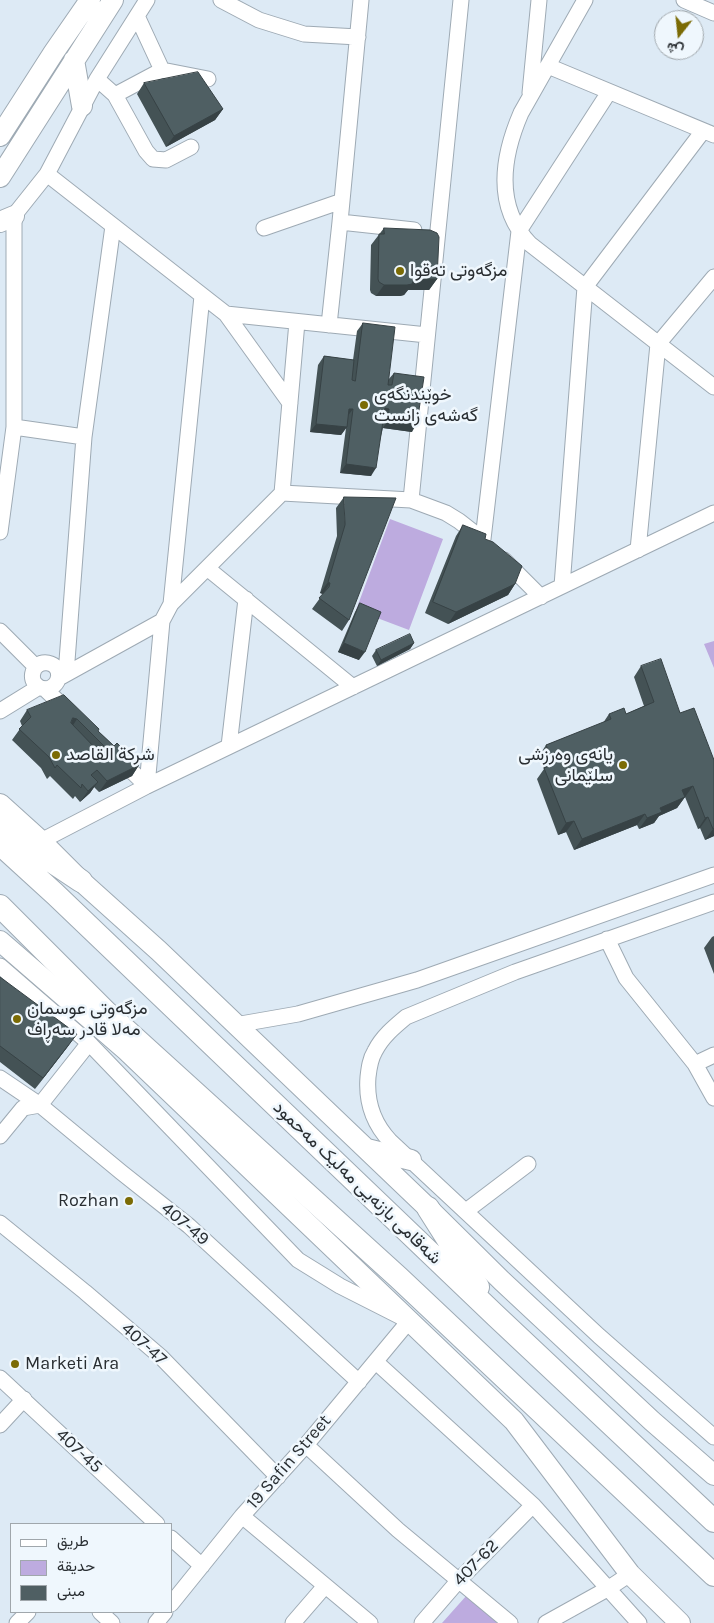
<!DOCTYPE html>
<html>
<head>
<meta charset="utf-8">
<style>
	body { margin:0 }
	#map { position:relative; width:714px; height:1623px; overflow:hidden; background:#ddeaf5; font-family:Karla,Vazirmatn,sans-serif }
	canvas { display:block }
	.legend { position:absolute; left:10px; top:1523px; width:162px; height:90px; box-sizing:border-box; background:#eff7fd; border:1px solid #a0a7ac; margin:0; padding:6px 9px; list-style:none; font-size:15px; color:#292e32 }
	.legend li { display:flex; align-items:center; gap:10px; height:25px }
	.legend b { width:25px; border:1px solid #a0a7ac }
	.north { position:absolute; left:654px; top:10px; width:50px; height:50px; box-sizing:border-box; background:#eff7fd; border:1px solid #a0a7ac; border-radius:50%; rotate:196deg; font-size:14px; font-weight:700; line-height:20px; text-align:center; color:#292e32 }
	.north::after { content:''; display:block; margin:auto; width:18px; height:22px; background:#7b6b05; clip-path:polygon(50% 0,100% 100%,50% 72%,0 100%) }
</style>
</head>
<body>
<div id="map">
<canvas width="714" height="1623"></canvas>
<ul class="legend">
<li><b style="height:6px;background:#fff"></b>طريق</li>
<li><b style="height:14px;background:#bdabdf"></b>حديقة</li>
<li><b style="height:14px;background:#4f5f63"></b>مبنى</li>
</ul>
<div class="north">ش</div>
</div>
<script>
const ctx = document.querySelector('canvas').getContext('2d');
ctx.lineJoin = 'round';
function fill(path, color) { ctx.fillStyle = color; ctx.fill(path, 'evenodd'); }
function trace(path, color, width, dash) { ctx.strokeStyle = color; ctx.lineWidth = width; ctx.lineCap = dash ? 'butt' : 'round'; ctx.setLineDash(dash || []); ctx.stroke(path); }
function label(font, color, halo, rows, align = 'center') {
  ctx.font = font + ' Karla,Vazirmatn,sans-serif'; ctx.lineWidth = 5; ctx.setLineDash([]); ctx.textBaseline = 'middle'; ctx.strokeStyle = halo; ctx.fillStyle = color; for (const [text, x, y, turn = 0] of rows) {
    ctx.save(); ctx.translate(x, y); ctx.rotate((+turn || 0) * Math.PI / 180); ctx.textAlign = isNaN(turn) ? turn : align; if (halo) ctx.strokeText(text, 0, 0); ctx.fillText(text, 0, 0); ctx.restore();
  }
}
fill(new Path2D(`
	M390 519 443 539 409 630 356 610Z
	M714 641V668L704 644Z
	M467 1595 497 1623H442Z`), '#bdabdf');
const minor = new Path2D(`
	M221 0 259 20 304 34 358 37
	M585 0 521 113C502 157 494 206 530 244L714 387
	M684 0 714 13
	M137 16 162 70
	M548 66 714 135
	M97 79 115 95 146 151 153 159 166 160 191 147
	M530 93 539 0
	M115 95 162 70 208 79
	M47 174 226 314 290 403
	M340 222 414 230
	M8 223 47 174 97 79 147 0
	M264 228 342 201
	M226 314 427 335
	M329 325 340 222 361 0
	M14 427 84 437
	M282 493 411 500 446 513 459 521 482 539
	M411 500 461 0
	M0 532 14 427V216
	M483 539 519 231 609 92
	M638 550 658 344 714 277
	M504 560 541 597
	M207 568 353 687
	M562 586 585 287 703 131
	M171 604 202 296
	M0 631 36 667
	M66 674 84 437 113 226
	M59 678 162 621 171 604 282 493 297 322
	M45 689C61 688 64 666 48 663 31 660 25 686 45 689L70 713
	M0 711 39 687
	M229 746 246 599
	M119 759 147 786
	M147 786 162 621
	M41 841 147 786 714 513
	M714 902 515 972 406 1017C394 1027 382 1037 375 1051 370 1059 369 1068 368 1077 366 1102 373 1123 390 1141L599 1336 714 1437
	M607 939 626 978 695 1064 714 1098
	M0 966 89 1043 298 1260 340 1286 409 1321 306 1445 242 1516 171 1604
	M235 1025 298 1014 417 980 714 875
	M695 1064 714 1055
	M0 1078 40 1105 121 1172 189 1226 359 1382
	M0 1136 23 1108 40 1105 89 1043
	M466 1211 528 1164
	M0 1223 85 1292 161 1357 278 1477
	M376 1362 533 1505 639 1623
	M0 1378 157 1524
	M0 1425 24 1399
	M306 1445 398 1530 510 1623
	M242 1516 370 1623
	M171 1538 202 1566
	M100 1612 112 1623
	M17 1623 28 1612
	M156 1623 165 1612
	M293 1623 325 1586
	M422 1623 459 1580 533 1505
	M546 1623 609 1588 630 1574`);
const major = new Path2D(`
	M74 60 82 106
	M0 136 54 52 90 0
	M0 177 113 0
	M0 222 14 216
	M0 804 41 841 81 881 159 951 428 1208 502 1281 652 1421 714 1475
	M0 941 127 1051 514 1421 630 1574 680 1623
	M367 1149 411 1160`);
const highway = new Path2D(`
	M0 827 81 881
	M0 844 55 894 496 1316 714 1521
	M0 906 107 1013 399 1278 714 1575
	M428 1208 478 1287`);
trace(minor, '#9eaab4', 17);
trace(major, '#9eaab4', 22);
trace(highway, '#9eaab4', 24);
trace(minor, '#fff', 15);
trace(major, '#fff', 20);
trace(highway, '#fff', 22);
fill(new Path2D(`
	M144 83 223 109 215 120 166 147 137 94Z
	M384 228 437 279 429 290H408L404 295 400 296H376L371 293 370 290 371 245Z
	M363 323 388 380 394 373 412 432 383 428 371 476 340 473 346 428 341 435 310 432 318 365 324 356 353 360 357 331Z
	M344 497 349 620 342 631 312 609 323 594 320 593 337 536 336 508Z
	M463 525 485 539 515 584 508 595 448 624 425 613 456 536Z
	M360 603 359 660 338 652 355 612Z
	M414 643 410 649 377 666 372 656 376 650Z
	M641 666 680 713 714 760V836L705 840 700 828 698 829 685 797 677 808 659 816 654 823 639 829 637 825 574 850 566 832 558 835 537 779 544 769 539 756 546 745 603 723 609 714H626L644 706 634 677Z
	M64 695 98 731 114 746 139 765 132 776 99 792 94 787 90 793 80 802 75 796 73 799 50 776 47 779 41 768 12 740 22 726 20 721 27 710Z
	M714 936V974L704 948 712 937Z
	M0 977 69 1045 35 1089 0 1062Z`), '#445255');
fill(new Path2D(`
	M223 109 215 120 166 147 174 136Z
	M414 279H437L429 290H408L404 295 400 296H376L384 285Z
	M385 408 389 409 384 417Z
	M349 409H353L347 417Z
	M388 420 417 423 412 432 383 428Z
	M316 424 347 427 341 435 310 432Z
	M346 464 376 468 371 476 340 473Z
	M328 582 330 583 323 594 320 593Z
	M515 584 508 595 448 624 456 612Z
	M344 643 365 652 359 660 338 652Z
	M414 643 410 649 377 666 381 660Z
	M73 718 77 719 70 730 65 729Z
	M139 765 132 776 99 792 107 781Z
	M98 782 90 793 80 802 88 791Z
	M693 786 685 797 682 790Z
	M685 797 677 808 659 816 654 823 639 829 647 818 660 808Z
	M645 814 637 825 574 850 582 839Z
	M708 817 700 828 698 829 705 818Z
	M574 821 566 832 558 835 566 823Z
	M714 828V836L705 840 713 829Z
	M77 1034 69 1045 35 1089 43 1078Z`), '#374245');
const building = new Path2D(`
	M198 72 223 109 174 136 144 83Z
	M384 228 430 230 437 233 439 237 437 279H414L412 284 407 285H384L379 282 378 279 379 234H384Z
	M363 323 395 327 388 385H392L394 373 424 377 417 423 388 420 389 409 385 408 376 468 346 464 353 409H349L347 427 316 424 324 356 354 360 352 380 355 381Z
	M344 497 396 498 349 620 319 598 329 587 330 583 328 582 345 525Z
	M463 525 486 534 485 539 493 542 522 566 515 584 456 612 433 602Z
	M360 603 381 612 365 652 344 643Z
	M410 634 414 643 381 660 376 650Z
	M661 659 680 713 694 708 714 760V828L713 829 708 817 705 818 693 786 682 790 685 797 660 808 662 812 647 818 645 814 582 839 574 821 566 823 544 768 554 764 546 745 611 719 609 714 624 708 626 714 654 702 641 666Z
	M64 695 99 729 98 731 114 746 117 743 139 765 107 781 97 770 91 775 98 782 88 791 82 784 81 788 57 765 55 768 49 757 19 729 31 717 27 710ZM73 718 77 719 105 747V752L103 753 99 752 71 723Z
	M0 977 77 1034 43 1078 0 1046Z`);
fill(building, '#4f5f63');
trace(building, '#374245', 1);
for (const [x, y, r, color] of [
	[400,271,5,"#7b6b05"],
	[364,405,5,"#7b6b05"],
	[56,755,5,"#7b6b05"],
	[623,765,5,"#7b6b05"],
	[17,1019,5,"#7b6b05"],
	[129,1201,5,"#7b6b05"],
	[15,1364,5,"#7b6b05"]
]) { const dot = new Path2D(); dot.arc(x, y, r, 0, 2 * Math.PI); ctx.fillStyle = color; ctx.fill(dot); trace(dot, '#eff7fd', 2); }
label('18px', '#292e32', '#eff7fd', [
	["مزگەوتی تەقوا",410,271],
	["خوێندنگەی",374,395],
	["گەشەی زانست",374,416],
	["شركة القاصد",66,755],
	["یانەی وەرزشی",613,755,"right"],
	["سلێمانی",613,776,"right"],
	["مزگەوتی عوسمان",27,1009],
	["مەلا قادر سەڕاف",27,1030],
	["Rozhan",119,1201,"right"],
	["Marketi Ara",25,1364]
], 'left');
label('18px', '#292e32', '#eff7fd', [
	["شەقامی بازنەیی مەلیک مەحمود",357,1183,44],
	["407-49",185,1224,40],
	["407-47",144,1344,42],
	["407-45",79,1451,43],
	["19 Safin Street",289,1462,-49],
	["407-62",476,1563,-46]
]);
</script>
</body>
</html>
